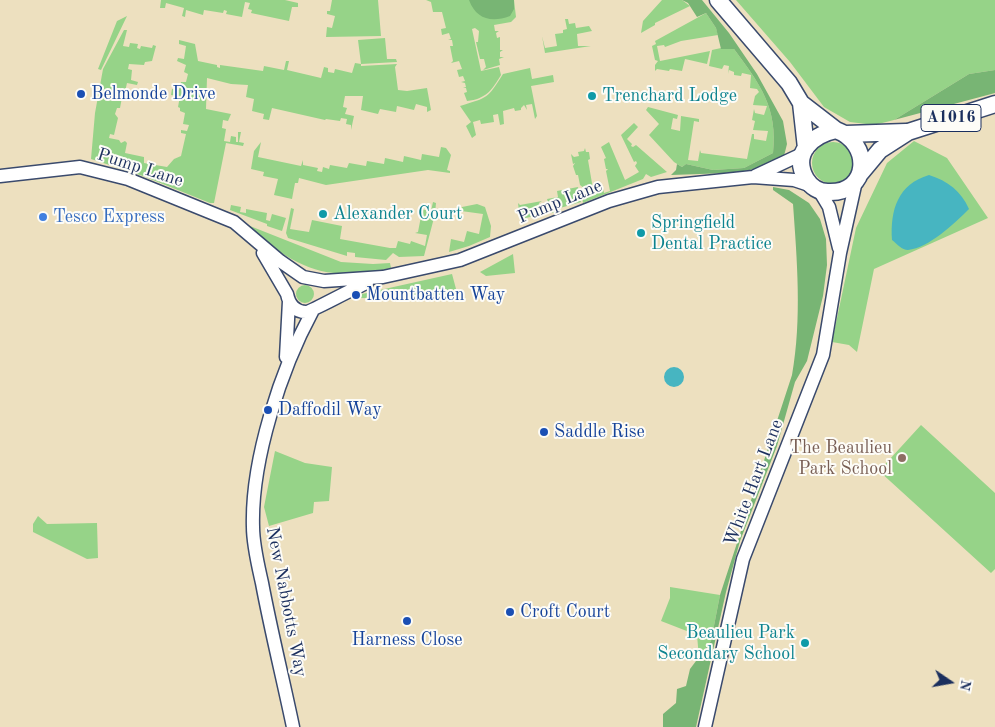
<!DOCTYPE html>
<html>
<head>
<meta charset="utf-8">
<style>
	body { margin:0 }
	#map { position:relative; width:995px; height:727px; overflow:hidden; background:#ede0bf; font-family:"Old Standard TT",serif }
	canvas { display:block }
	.north { position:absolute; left:925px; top:657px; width:50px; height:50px; -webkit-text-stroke:4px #fdfcf7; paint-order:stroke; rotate:102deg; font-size:14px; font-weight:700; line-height:20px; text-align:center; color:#1b2f5e }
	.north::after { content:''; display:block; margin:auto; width:18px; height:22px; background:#1b2f5e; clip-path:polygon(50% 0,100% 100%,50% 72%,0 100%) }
</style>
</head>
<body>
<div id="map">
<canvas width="995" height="727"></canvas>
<div class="north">N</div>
</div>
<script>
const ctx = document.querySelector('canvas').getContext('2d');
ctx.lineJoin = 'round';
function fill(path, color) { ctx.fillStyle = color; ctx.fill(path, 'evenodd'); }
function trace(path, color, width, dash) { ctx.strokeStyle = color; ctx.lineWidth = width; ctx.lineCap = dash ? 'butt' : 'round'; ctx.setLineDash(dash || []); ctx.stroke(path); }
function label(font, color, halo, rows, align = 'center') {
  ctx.font = font + ' "Old Standard TT",serif'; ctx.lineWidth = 4; ctx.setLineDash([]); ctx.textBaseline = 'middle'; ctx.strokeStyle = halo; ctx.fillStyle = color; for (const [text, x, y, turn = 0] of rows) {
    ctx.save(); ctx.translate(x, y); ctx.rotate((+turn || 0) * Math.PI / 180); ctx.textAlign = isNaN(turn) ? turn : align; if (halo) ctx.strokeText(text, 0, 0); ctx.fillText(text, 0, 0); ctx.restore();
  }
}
fill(new Path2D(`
	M161 0H285L298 3V7H292L289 21 251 13 252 10 248 9 250 3 245 2 242 17 226 14 227 11 224 10 223 13 204 10 203 15 186 10 185 17 182 16 184 8 166 3 165 8H160Z
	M332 0H378L381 36 326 37 327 27 332 28 335 16 327 14V11H330Z
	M426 0H514L516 17 511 22 494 25 495 31H499L496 33 497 38 500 37V50H503L500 52V57H504L499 59 500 65 483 70 486 67 484 59H480L476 42H478L479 31 475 28 472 29 481 71 499 67 501 75C492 90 486 99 467 101L464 93 467 92 466 88H463L466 87 465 83 461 82 465 81 463 76 459 77 457 70 462 69 459 61 451 63 453 61 450 46H453L452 40H448L451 39 449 33 442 35 441 29 446 28 442 12H433L431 2Z
	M662 0H682L690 6 655 23V25L641 33 643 21Z
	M736 0H995V70L969 74 894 120 874 125 850 122 824 107 790 62Z
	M706 13 716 28 718 35 681 41 665 47 664 45 657 46 660 61 710 51 707 64 685 59 682 71 670 69 669 71 657 69 655 71V65L658 61 655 60 652 46 656 44 655 41Z
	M127 16 101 70 98 69 117 21Z
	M565 19H568L569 24 575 23 576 28 589 26 592 31 577 34 578 46H591L545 53 542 36 545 48 557 46 555 34 563 33V30L567 29Z
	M124 30H127L123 46 129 47 130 43 138 44 137 48 140 49 141 46 152 48 153 45 156 46 152 61 145 62 144 65 129 64 128 69 132 70 131 80 138 82 137 85 127 83 125 92H123L120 108H117L115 114 118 118 114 135 110 134 109 138 119 140 121 143 125 141 127 143 125 153 144 157V163L167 167 174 159 181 156 186 134 181 133V130L187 131 189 125 183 124 185 113 180 111V108L178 107 180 96 171 95 172 89 179 90 181 82H186L188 74 184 72 186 65 177 61 178 58 184 59 186 46 179 44V40L195 44 198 61 217 65V67L220 68V65L263 71 264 66 284 70 286 61H289L287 70 321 78 324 67 328 68V72L334 73 335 69 352 73 355 63 361 64 358 40 385 38 387 59H396L397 62 361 64V66L397 64 395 67 398 90 407 91 427 88 431 110 427 112V107L416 104 414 110 397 106 396 112 380 109 378 114 361 110 363 96H345L343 107 347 108 345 114 354 116 351 130V125L346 124 347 119 341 118 340 121 326 119 325 120 272 108 269 120 263 119 264 114 252 111 254 99 246 97 248 85 231 84 207 78 206 109 231 114 228 121 223 120 222 128 226 129 224 141 230 142 231 136 236 137V142H238V132H241L239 142 244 143 243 146 226 143 214 203H210L143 176 91 159 95 113 103 69Z
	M721 48 734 49C760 84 778 108 773 153L744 168 713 170 686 164 682 167 674 162 649 135 659 124 646 110 648 107 678 115 677 119 673 118 671 129 680 131 681 116 699 119V122L694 121 688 160 698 161 700 150 701 153 747 159 752 134H754V139L766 141 768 131 753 130 755 121 752 120 754 109 755 113 764 115 767 106 753 105 755 96 759 92 757 89 750 88 751 75 742 73 741 76 734 75V72L729 70 728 74 729 66 724 65 722 69 709 66 712 50Z
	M530 68 532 79 553 75 554 82 531 86 537 116 535 119 532 104 526 105 527 110 524 105 521 108V110L515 111 514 108 503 111 504 124 500 125 498 114 493 115 494 122 481 124 480 120 473 122 476 135 472 138 466 126 471 122 460 106C489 97 487 99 503 74Z
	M634 123 638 127 627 139 632 144 631 146 633 147 636 145 667 172 651 177 646 174 643 179 583 203 582 197 587 196 585 189 580 185 578 175H576L573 166 575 163 573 164 571 154 574 157 579 156 578 152 584 151 585 148 586 152H589L590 159 588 160 593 189 603 188 604 193 610 191 606 171 608 169H606L604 159 606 158 601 147 609 142 625 180 639 172 635 166 637 163 636 161 634 162 621 135Z
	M914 141 947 158 988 218 874 269 857 352 849 345 832 342 856 228 887 163Z
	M812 163a21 21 0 1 1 42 0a21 21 0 1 1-42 0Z
	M261 142 258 157 301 166 303 160V165L318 168 317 171 322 172 323 167 329 169 330 165 347 168 349 163 366 166 367 161 384 164 385 158 403 162 404 156 421 160 422 154 439 157 441 147 446 148 451 155 447 170 450 171V173L428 170 326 185 299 178 298 183H295L292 199 274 195 278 179 263 176 264 172 251 169 254 151Z
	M578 187 581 202 560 208 559 211 552 213 547 199 558 197 557 191Z
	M542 201 539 203 541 215 520 219 518 203 520 205Z
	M433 202 436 203 435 214 424 256 399 257 393 253 386 260 355 257V253L347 252V256L288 238 286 233 291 208 294 209 290 229 309 232 312 220 342 226 340 239 390 248H396L398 241 410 244 411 241 425 246 427 235 415 233 418 232 422 211 420 209 431 211Z
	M477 204 485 207 491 226 490 237 469 246 449 252 451 239 464 242 467 231 479 234 483 214 461 211 462 207Z
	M231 205 241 207 240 212 246 213V209L267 213 266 220 270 221 272 214 286 218 282 231 267 226V224L230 210Z
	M250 226 341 262 373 264 390 263 391 268C328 283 296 269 249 227Z
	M513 254 515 273 486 276 480 272Z
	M452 274 459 300 361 298 362 294Z
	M296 294a9 9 0 1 1 18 0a9 9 0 1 1-18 0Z
	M921 425 995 493V569L991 573 879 471Z
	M275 451 305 463 332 467 329 501 314 502 313 513 269 526 264 507Z
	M38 516 47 524 97 523 98 558 87 559 33 532V524Z
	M670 587 720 595 711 641 699 658 697 635 661 621 670 598Z`), '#96d388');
fill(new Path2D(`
	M469 0H514V9L510 16C491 23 476 19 469 0Z
	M682 0H702L729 33 757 74 783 121 787 144 783 160C746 176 711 173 671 175L676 170 677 164 682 167 686 164 713 170 744 168 773 153C778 108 760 84 734 49H721L716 28 706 13 697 17 688 3Z
	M995 70V93L894 120 969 74Z
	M773 187 789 190 809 203 820 219 826 239 827 265 823 296 807 361 795 382 777 446 740 541 726 592 696 727H663V714L676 703 677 689 686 686 690 669 711 641 720 595 792 375C802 319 797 260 793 204L773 190Z`), '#78b574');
fill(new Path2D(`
	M929 175C948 181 961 191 969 209 955 223 929 248 908 250 902 250 897 244 892 240 890 210 898 184 929 175Z
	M664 377a10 10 0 1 1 20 0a10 10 0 1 1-20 0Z`), '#47b5c1');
const tertiary = new Path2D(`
	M0 176 80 167 128 179 234 222 280 261 303 277 324 281 383 277 460 260 609 201 658 187 753 177 794 180 812 186
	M755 176 802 154
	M820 192 829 207 839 248
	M263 253 287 294C289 304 295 312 306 312 311 312 355 287 367 283
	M286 357 289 301
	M293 727C283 679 271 631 262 583 258 565 253 545 253 527 251 460 281 369 313 310
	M705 727 743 559 823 355 840 253 856 181`);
const primary = new Path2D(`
	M718 0 789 83 801 103 836 130
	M801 103 806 148
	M836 130C872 143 870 194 828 192 819 192 811 187 806 179 791 153 813 135 836 130Z
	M846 134 906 132
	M860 174 880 150 908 132 995 104`);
trace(tertiary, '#3a4a6d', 15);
trace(primary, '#3a4a6d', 19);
trace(tertiary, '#fff', 12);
trace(primary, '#fff', 16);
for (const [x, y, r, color] of [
	[81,94,5,"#1a4fb4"],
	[592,96,5,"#0f9aa8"],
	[323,214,5,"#0f9aa8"],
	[43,217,5,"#3f7fe0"],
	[641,233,5,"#0f9aa8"],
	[356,295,5,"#1a4fb4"],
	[268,410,5,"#1a4fb4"],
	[544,432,5,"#1a4fb4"],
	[902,458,5,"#8d6e63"],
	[510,612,5,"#1a4fb4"],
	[407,621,5,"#1a4fb4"],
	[805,643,5,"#0f9aa8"]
]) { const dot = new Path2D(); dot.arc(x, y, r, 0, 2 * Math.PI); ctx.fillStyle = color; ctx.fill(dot); trace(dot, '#fdfcf7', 2); }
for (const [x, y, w] of [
	[951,118,60]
]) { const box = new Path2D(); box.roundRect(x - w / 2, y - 13.5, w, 27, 4); ctx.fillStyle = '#fdfcf7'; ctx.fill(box); trace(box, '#1b2f5e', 1); }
label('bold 16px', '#1b2f5e', null, [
	["A1016",951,118]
]);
label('18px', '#164399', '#fdfcf7', [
	["Belmonde Drive",91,94],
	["Mountbatten Way",366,295],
	["Daffodil Way",278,410],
	["Saddle Rise",554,432],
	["Croft Court",520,612],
	["Harness Close",407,640,"center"]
], 'left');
label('18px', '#0d838f', '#fdfcf7', [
	["Trenchard Lodge",602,96],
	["Alexander Court",333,214],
	["Springfield",651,223],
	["Dental Practice",651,244],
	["Beaulieu Park",795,633,"right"],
	["Secondary School",795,654,"right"]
], 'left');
label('18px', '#1b2f5e', '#fdfcf7', [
	["Pump Lane",140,168,18],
	["Pump Lane",560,202,-22],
	["White Hart Lane",754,483,-69],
	["New Nabbotts Way",286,602,79]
]);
label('18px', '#366cbe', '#fdfcf7', [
	["Tesco Express",53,217]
], 'left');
label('18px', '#785e54', '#fdfcf7', [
	["The Beaulieu",892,448],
	["Park School",892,469]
], 'right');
</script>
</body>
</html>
